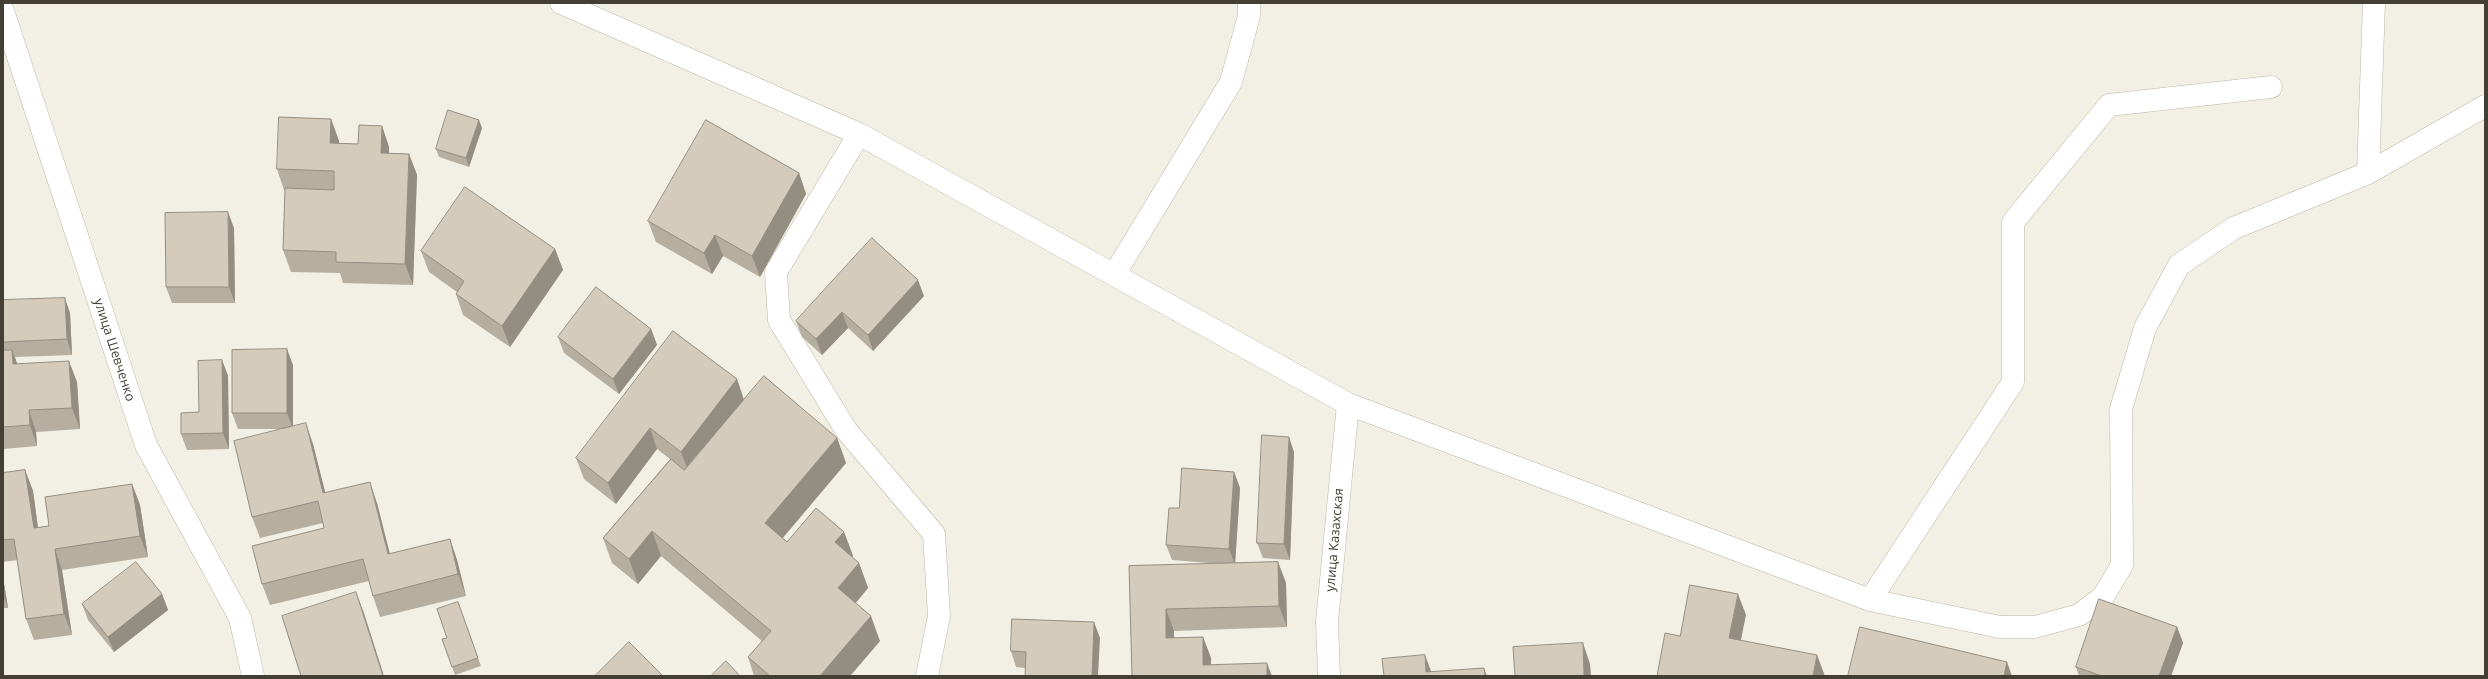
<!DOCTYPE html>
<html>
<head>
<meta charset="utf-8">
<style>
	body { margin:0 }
	#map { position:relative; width:2488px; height:679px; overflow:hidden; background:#f2efe4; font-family:"Open Sans",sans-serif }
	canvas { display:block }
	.frame { position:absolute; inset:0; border:4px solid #443f34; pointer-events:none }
</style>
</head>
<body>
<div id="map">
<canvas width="2488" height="679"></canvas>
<div class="frame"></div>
</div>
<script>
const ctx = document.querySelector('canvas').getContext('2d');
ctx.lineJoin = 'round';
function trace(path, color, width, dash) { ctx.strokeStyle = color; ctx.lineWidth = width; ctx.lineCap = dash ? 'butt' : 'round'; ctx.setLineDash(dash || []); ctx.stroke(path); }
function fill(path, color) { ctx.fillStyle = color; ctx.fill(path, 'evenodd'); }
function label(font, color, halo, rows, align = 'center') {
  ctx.font = font + ' "Open Sans",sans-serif'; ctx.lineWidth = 4; ctx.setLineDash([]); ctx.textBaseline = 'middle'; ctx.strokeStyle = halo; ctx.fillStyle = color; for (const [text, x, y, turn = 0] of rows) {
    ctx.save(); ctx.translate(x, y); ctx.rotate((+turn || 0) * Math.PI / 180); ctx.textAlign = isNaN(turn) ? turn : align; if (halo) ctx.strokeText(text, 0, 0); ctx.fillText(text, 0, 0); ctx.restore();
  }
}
const minor = new Path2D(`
	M561 3 859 134 1348 404 1870 600 2000 627H2035L2079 615 2103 597 2122 565 2121 409 2145 328 2179 265 2234 228 2368 173 2485 106
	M3 11 146 445 240 618 253 676
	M859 134 776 272 779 320 846 430 934 534 939 616 927 676
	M2368 173 2374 3
	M1114 275 1231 82 1249 16V3
	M1870 600 2013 382V222L2109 105 2271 87
	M1329 676 1327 621 1348 404`);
trace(minor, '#beb7a7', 23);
trace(minor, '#fff', 22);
fill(new Path2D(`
	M331 119 339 141 338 143 358 144 382 126 389 147V153L409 154 417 175 413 285 343 283 340 273 291 272 283 250 285 191 284 190 277 169Z
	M482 128 469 167 439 157 436 149Z
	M799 173 806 194 760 277 723 256 712 274 656 242 648 221Z
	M234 228 235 303H172L166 287Z
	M555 249 563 270 510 347 463 315 456 294 457 292 429 272 421 251Z
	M924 296 873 351 848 328 822 355 802 337 796 321Z
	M3 300 70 313 72 355 15 357 17 364 77 382 80 429 36 432 37 446 3 449Z
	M651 329 657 345 619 394 564 353 558 337Z
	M222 360 228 376 229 449 187 450 181 434 199 412Z
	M293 365V426L313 444 325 493 377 503 390 554 450 539 457 560 466 596 380 617 373 596 369 581 270 605 262 584 324 528 323 523 260 538 252 517 283 429H238L232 413Z
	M737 379 744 400 837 438 846 463 783 538 787 542 844 532 853 556 852 557 859 563 868 588 856 603 880 641 850 676H754L748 657 762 641 661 556 638 584 612 563 603 538 670 459 657 449 616 504 584 479 576 458Z
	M1294 452 1290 560 1263 558 1257 543Z
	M25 470 33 491 38 528 49 526 132 484 140 505 148 557 62 570 72 635 34 640 26 619 18 560 3 562V473Z
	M1234 472 1240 488 1235 563 1278 562 1286 583 1287 627 1174 631V638L1203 637 1211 658 1132 676 1129 566 1222 564 1172 560 1166 545Z
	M3 577 8 608H3Z
	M162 594 168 610 114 652 88 620 82 604Z
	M458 602 481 666 455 675 442 639 447 638Z
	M2177 627 2183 643 2171 676H2079L2076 667Z
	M1100 638 1025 668 1016 667 1011 651Z`), '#b6afa0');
fill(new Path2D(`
	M331 119 339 141 338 164 330 143Z
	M479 120 482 128 469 167 466 158Z
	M382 126 389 147 388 174 381 153Z
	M409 154 417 175 413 285 405 264Z
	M799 173 806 194 760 277 752 256Z
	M228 212 234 228 235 303 229 287Z
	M715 235 723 256 712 274 704 253Z
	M555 249 563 270 510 347 502 326Z
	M918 280 924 296 873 351 868 335Z
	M65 298 70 313 72 355 67 339Z
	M842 312 848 328 822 355 816 339Z
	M651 329 657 345 619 394 613 379Z
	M287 349 293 365V429L287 413Z
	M12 350 20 371 13 364Z
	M222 360 228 376 229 449 223 433Z
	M69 361 77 382 80 429 72 408Z
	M737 379 744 400 689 473 681 452Z
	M29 410 36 432 37 446 30 425Z
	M306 423 313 444 331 515 323 493Z
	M650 428 657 449 616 504 608 483Z
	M1289 437 1294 452 1290 560 1284 544Z
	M837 438 846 463 774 548 765 523Z
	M25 470 33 491 41 550 34 528Z
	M1234 472 1240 488 1235 565 1229 549Z
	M370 482 377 503 395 575 388 554Z
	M132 484 140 505 148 557 140 536Z
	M652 531 661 556 638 584 629 559Z
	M844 532 853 556 844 567 835 542Z
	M450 539 457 560 466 596 458 574Z
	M55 549 62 570 72 635 64 614Z
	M1278 562 1286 583 1287 627 1279 606Z
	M859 563 868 588 847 613 838 588Z
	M3 577 8 608 3 595Z
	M356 592 364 613 384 676H383Z
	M162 594 168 610 114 652 108 637Z
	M1738 594 1746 615 1737 659 1729 638Z
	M1166 609 1174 631V659L1166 638Z
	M871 616 880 641 850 676H820Z
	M1094 622 1100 638 1098 676H1092Z
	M2177 627 2183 643 2171 676H2159Z
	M1203 637 1211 658V676L1203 665Z
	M1583 643 1590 664 1591 676H1584Z
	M1425 655 1431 671V676L1426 672Z
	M1817 655 1825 676H1813Z
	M2007 662 2012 676H2004Z
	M1267 663 1272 676H1267Z
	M1484 668 1487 676H1485Z`), '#948e82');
const building = new Path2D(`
	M448 110 479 120 466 158 436 149Z
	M279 117 331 119 330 143 358 144 359 125 382 126 381 153 409 154 405 264 336 262V252L283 250 285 188 334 190V171L277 169Z
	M706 120 799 173 752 256 715 235 704 253 648 221Z
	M465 187 555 249 502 326 456 294 464 281 421 251Z
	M228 212 229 287H166L165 213Z
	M872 238 918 280 868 335 842 312 816 339 796 321Z
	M596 287 651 329 613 379 558 337Z
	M65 298 67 339 3 342V300Z
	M673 331 737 379 681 452 650 428 608 483 576 458Z
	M287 349V413H232V350Z
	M3 350H12L13 364 69 361 72 408 29 410 30 425 3 427Z
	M222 360 223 433 181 434V413L199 412 198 361Z
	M764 376 837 438 765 523 787 542 816 508 844 532 835 542 859 563 838 588 871 616 820 676H770L748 657 771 631 652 531 629 559 603 538 671 459 684 470Z
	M306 423 323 493 370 482 388 554 450 539 458 574 373 596 363 559 262 584 252 546 324 528 318 501 252 517 234 441Z
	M1262 435 1289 437 1284 544 1257 543Z
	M1182 468 1234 472 1229 549 1166 545 1169 508H1179Z
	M25 470 34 528 49 526 45 497 132 484 140 536 55 549 64 614 26 619 14 539 3 540V473Z
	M136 562 162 594 108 637 82 604Z
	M1278 562 1279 606 1166 609V638L1203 637V665L1267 663V676H1132L1129 566Z
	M1690 585 1738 594 1729 638 1817 655 1813 676H1657L1665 633 1680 636Z
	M356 592 383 676H301L282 616Z
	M2099 599 2177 627 2159 676H2102L2076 667Z
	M458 602 478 658 452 667 442 639 447 638 437 609Z
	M1012 619 1094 622 1092 676H1025L1026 652 1011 651Z
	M1860 627 2007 662 2004 676H1848Z
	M629 642 663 676H595Z
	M1583 643 1584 676H1515L1513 647Z
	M1425 655 1426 672 1484 668 1485 676H1384L1382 659Z
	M726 661 740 676H711Z`);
fill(building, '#d4cbba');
trace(building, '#948e82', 1);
label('13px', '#443f34', '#fff', [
	["улица Шевченко",114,350,72],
	["улица Казахская",1335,540,-85]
]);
</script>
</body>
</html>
